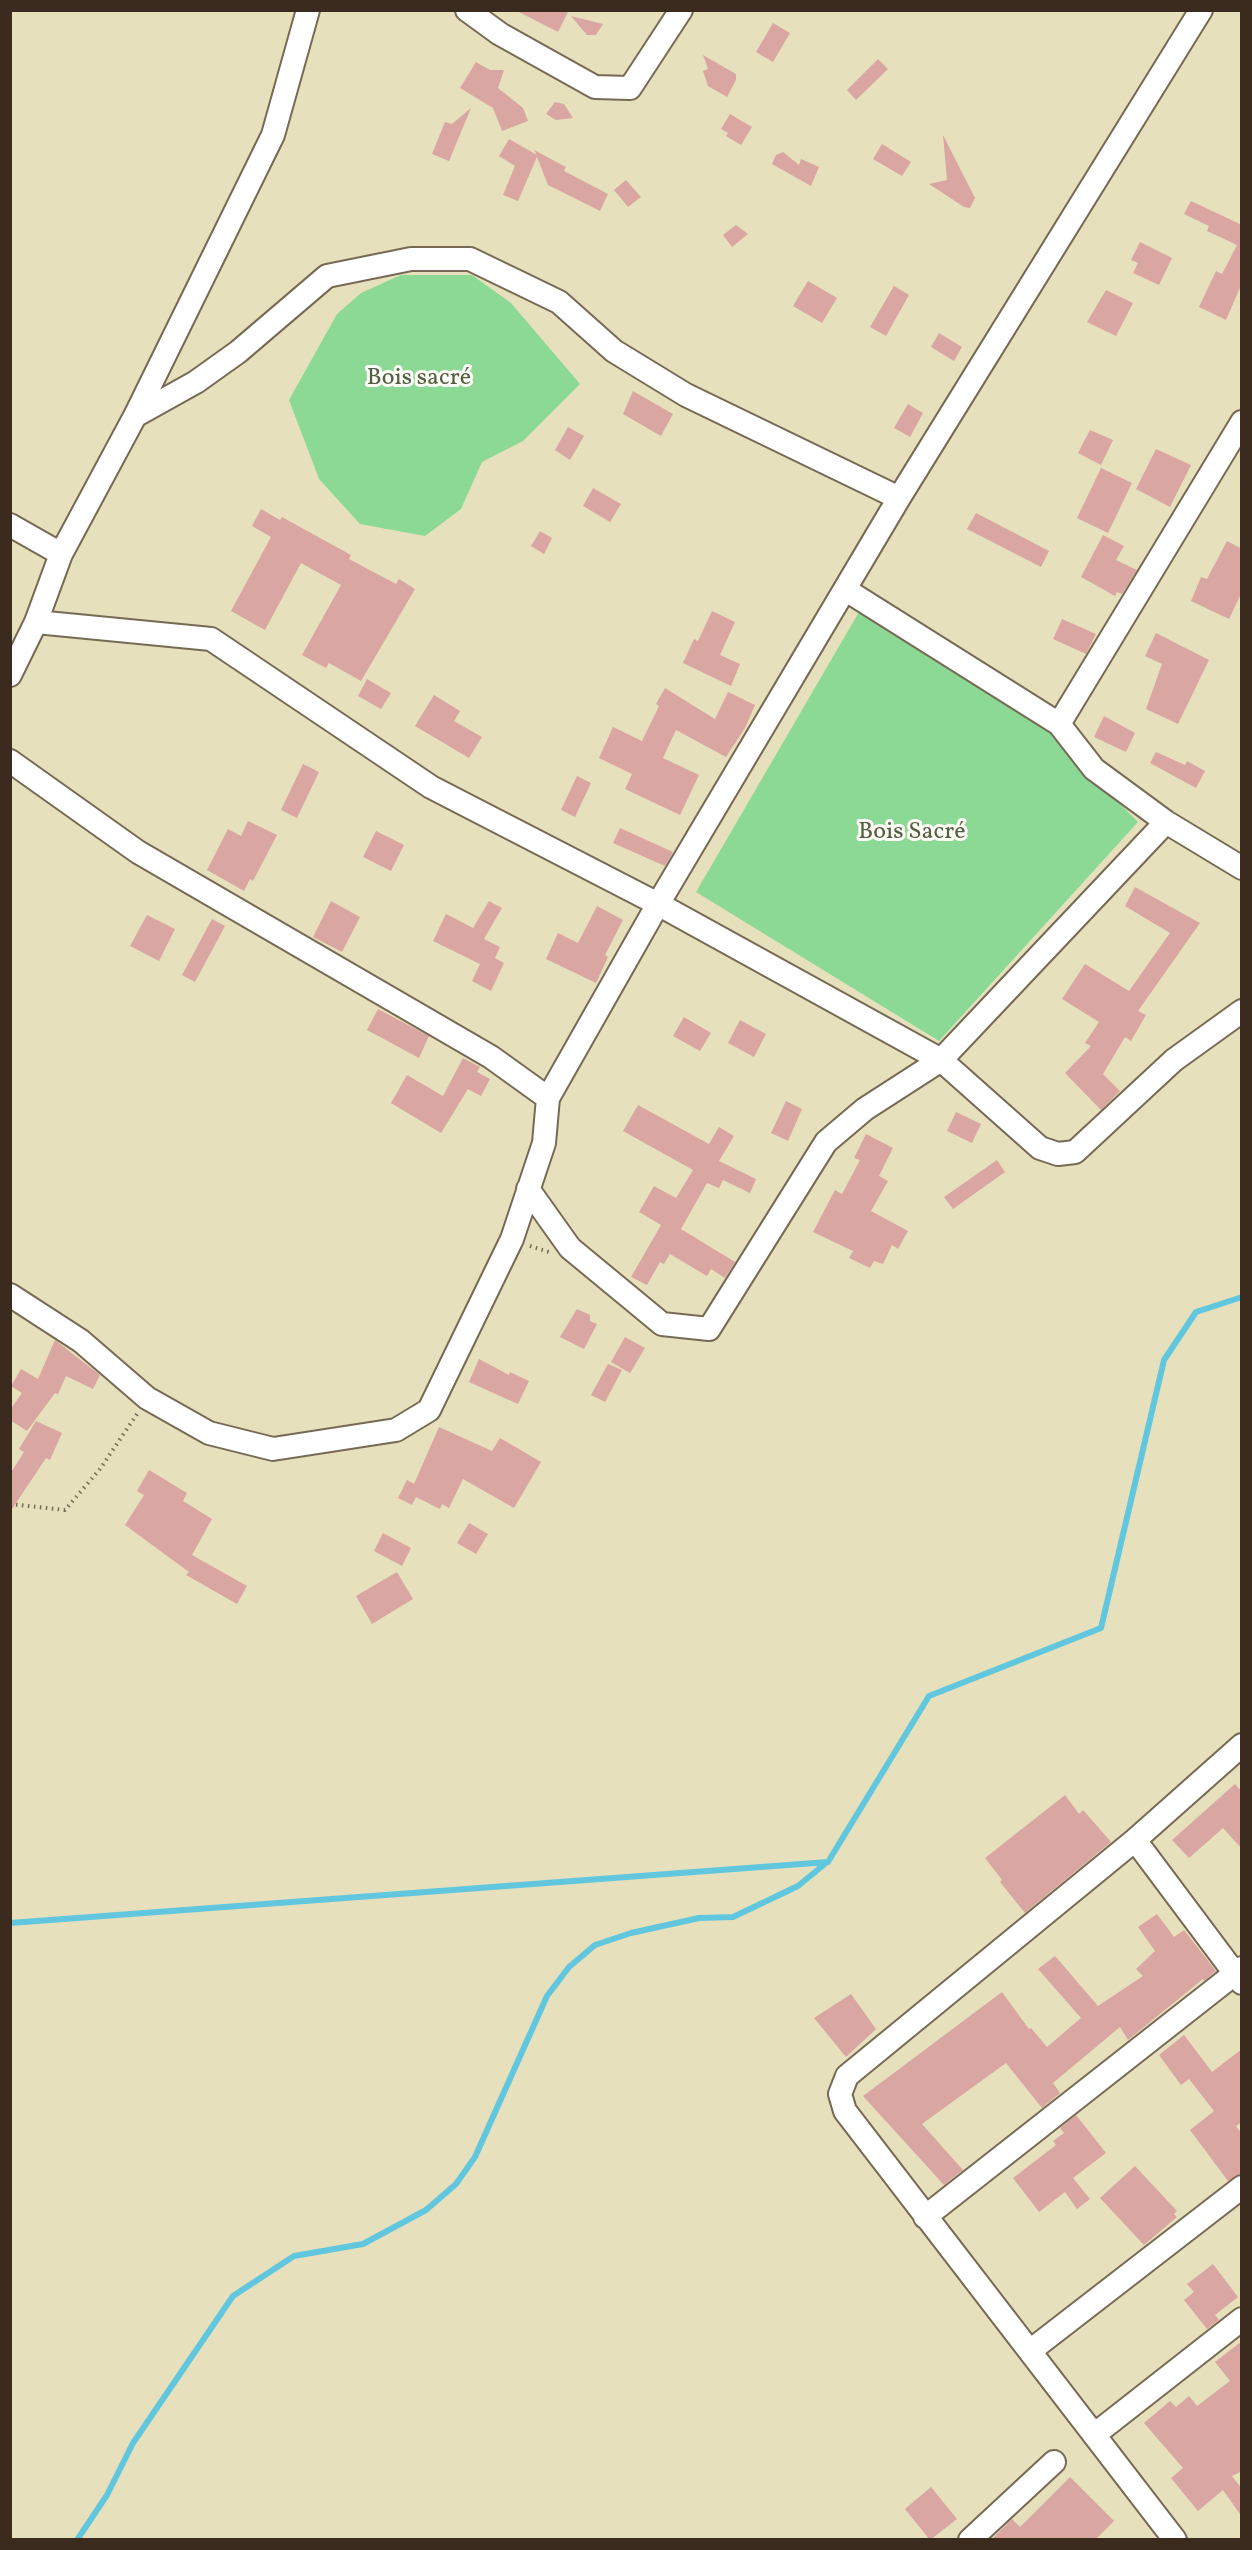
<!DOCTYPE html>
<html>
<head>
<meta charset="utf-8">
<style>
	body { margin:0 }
	#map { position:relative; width:1252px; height:2550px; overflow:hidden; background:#e7e0bc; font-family:Vollkorn,serif }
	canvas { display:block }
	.frame { position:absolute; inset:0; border:12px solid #3b2a1e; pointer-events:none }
</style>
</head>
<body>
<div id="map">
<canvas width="1252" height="2550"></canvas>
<div class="frame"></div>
</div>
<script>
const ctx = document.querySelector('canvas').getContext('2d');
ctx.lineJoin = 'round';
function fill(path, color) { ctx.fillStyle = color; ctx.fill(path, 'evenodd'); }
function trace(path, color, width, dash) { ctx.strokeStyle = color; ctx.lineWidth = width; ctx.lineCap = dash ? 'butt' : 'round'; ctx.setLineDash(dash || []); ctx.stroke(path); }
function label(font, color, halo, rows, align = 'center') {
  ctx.font = font + ' Vollkorn,serif'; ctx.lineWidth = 6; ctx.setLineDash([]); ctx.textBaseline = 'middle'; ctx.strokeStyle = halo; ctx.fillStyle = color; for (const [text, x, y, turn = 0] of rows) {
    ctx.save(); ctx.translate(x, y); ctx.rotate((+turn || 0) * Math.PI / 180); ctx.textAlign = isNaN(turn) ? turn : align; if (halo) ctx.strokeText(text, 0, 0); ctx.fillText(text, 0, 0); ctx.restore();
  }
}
fill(new Path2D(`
	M401 275H472L511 303 580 384 523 441 482 462 461 509 425 536 360 524 319 479 289 400 337 314 361 293Z
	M859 612 1065 740 1101 785 1138 822 939 1041 696 892Z`), '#8cd996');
trace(new Path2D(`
	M10 1923 828 1862 929 1696 1101 1628 1164 1360 1196 1312 1242 1297
	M77 2540 107 2495 133 2443 233 2296 294 2256 363 2244 426 2210 456 2184 475 2157 547 1996 569 1967 595 1945 631 1933 699 1918 733 1917 798 1886 826 1863`), '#61c7de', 6);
fill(new Path2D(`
	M515 10H569L558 32Z
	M571 16 603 24 596 35H587Z
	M773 23 790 33 773 62 756 52Z
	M703 55 736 74V80L727 97 708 86 703 71 708 69Z
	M878 59 888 69 856 100 847 90Z
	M476 62 490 70H504L498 88 523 108 528 121 502 131 493 108 460 88Z
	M555 102 564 104 573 118 556 120 546 114Z
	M471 108 449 161 432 154 445 122 452 124Z
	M730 114 752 127 741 145 726 136 728 133 721 129Z
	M943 135 975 198 970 208 964 207 929 184 947 180Z
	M509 139 537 155 534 150 566 167 564 171 608 194 600 211 548 185 537 157 518 201 503 195 515 166 499 156Z
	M882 144 911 162 902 176 873 159Z
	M783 152 799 165 801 159 819 167 811 186 772 164 776 155Z
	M626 180 641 197 628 207 614 190Z
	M1191 201 1242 225V283L1226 320 1199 307 1216 271 1222 274 1237 245 1207 231 1209 226 1184 214Z
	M736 225 748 234 732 247 723 235Z
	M1140 242 1172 258 1159 285 1133 273 1138 263 1131 260Z
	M808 281 837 298 822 323 793 306Z
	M894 286 909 295 886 336 870 327Z
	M1106 290 1133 303 1116 336 1087 322Z
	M939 333 962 347 954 361 931 347Z
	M633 391 673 414 661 436 623 414Z
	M908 404 923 413 910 437 894 428Z
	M568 427 584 436 570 460 555 450Z
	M1090 430 1113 440 1101 465 1078 453Z
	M1156 449 1191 465 1170 507 1136 489Z
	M1101 468 1132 483 1108 533 1077 518Z
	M593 488 621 504 610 522 583 506Z
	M261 509 280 520 282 517 351 555 349 559 396 584 399 579 415 589 361 681 329 663 326 668 302 655 341 585 301 563 265 630 231 611 271 537 252 526Z
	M976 513 1049 551 1041 567 967 529Z
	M540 531 552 538 544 554 531 546Z
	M1103 535 1124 546 1116 560 1137 570 1122 594 1117 592 1115 596 1081 577Z
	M1227 541 1242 549V592L1229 619 1191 601 1201 577 1207 579Z
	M712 611 735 622 720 655 740 664 731 686 683 663 694 639 698 641Z
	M1062 619 1096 634 1086 654 1053 639Z
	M1156 633 1209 660 1178 724 1146 709 1162 664 1145 656Z
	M367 679 391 693 381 709 358 696Z
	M665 688 715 719 728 692 755 705 745 728 726 757 676 730 663 758 699 775 680 815 625 789 632 774 599 758 613 727 642 741 659 706 656 704Z
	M434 695 460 711 454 721 482 737 469 758 415 726Z
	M1104 716 1135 733 1126 752 1094 737Z
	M1156 752 1185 765 1187 761 1205 771 1196 788 1150 763Z
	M303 764 319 772 297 818 281 810Z
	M577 776 591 783 575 817 561 810Z
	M248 821 277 835 253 881 250 879 244 891 207 870 228 829 241 836Z
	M620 828 673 852 665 866 613 843Z
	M376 831 404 845 391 871 363 857Z
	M1135 887 1200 923 1138 1011 1146 1015 1131 1041 1125 1037 1103 1074 1120 1091 1101 1110 1065 1073 1091 1046 1085 1043 1099 1022 1062 999 1085 964 1129 991 1170 933 1125 906Z
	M331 901 360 917 342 952 313 937Z
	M489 901 502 908 484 939 500 947 495 958 504 963 491 991 472 981 480 964 433 941 446 914 473 928Z
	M597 906 623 920 605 955 608 957 596 983 546 959 558 933 578 943Z
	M147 915 175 929 159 961 130 946Z
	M212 919 225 926 195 982 182 975Z
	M378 1009 429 1036 419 1058 367 1030Z
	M684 1017 711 1033 700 1051 673 1036Z
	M740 1020 766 1034 754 1057 728 1043Z
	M463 1058 480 1067 477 1072 490 1079 481 1096 468 1089 441 1133 391 1103 407 1075 443 1096Z
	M786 1101 802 1109 788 1141 771 1133Z
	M638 1105 709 1144 719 1127 734 1136 719 1161 756 1179 750 1193 723 1180 719 1188 707 1183 681 1229 735 1262 725 1278 711 1269 707 1276 670 1254 664 1264 660 1262 647 1285 631 1277 661 1225 639 1212 654 1186 676 1198 693 1170 623 1131Z
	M956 1112 981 1124 972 1143 947 1131Z
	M866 1134 893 1148 879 1176 888 1181 871 1211 908 1231 898 1249 892 1245 883 1264 874 1261 870 1268 849 1258 853 1251 813 1232 835 1190 842 1194 860 1160 854 1158Z
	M997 1160 1005 1172 953 1209 944 1197Z
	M577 1309 590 1315V1321L597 1324 584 1349 560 1337Z
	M625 1337 645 1348 630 1373 611 1362Z
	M55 1340 100 1375 93 1389 66 1376 58 1394 55 1393 27 1431 10 1420V1410L22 1393 11 1386 21 1369 38 1379Z
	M479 1359 509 1375 510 1372 529 1381 518 1404 469 1382Z
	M608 1364 622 1370 605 1402 591 1395Z
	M36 1421 62 1433 50 1460 46 1458 10 1512V1474L24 1452 19 1449Z
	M439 1427 492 1451 500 1438 541 1462 514 1508 463 1479 449 1508 442 1504 440 1509 416 1497 412 1505 398 1498 407 1480 414 1484Z
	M149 1470 187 1493 183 1501 212 1519 192 1555 247 1586 237 1604 186 1575 189 1572 125 1525 144 1495 137 1491Z
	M469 1523 488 1534 476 1554 457 1543Z
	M383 1533 411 1548 402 1566 374 1551Z
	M397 1572 413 1599 372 1624 356 1596Z
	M1235 1784 1242 1792V1849L1223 1828 1189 1858 1172 1840Z
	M1065 1795 1079 1814 1083 1810 1111 1842 1025 1913 1000 1882 1002 1880 985 1858Z
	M1157 1914 1174 1937 1184 1930 1216 1971 1204 1981 1203 1979 1128 2040 1120 2027 1053 2083 1060 2093 1042 2108 1006 2063 922 2124 963 2170 944 2185 863 2096 1002 1992 1029 2029 1031 2028 1047 2047 1081 2018 1038 1969 1055 1956 1098 2006 1143 1976 1136 1969 1155 1951 1138 1927Z
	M851 1994 876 2029 846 2057 814 2018Z
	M1184 2035 1212 2072 1242 2049V2122L1236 2126 1242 2134V2174L1228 2181 1190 2130 1214 2111 1189 2079 1181 2085 1159 2055Z
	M1076 2115 1106 2153 1073 2178 1090 2199 1077 2209 1065 2192 1039 2212 1013 2178 1056 2145 1053 2141 1064 2133 1060 2128Z
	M1135 2166 1177 2211 1174 2214 1177 2217 1144 2245 1100 2198Z
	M1213 2264 1238 2297 1215 2315 1219 2320 1207 2329 1184 2300 1194 2292 1187 2284Z
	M1242 2341V2471L1232 2476 1242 2489V2517L1223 2490 1198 2511 1171 2478 1183 2468 1144 2423 1170 2401 1176 2407 1189 2396 1197 2406 1230 2381 1215 2362Z
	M1070 2477 1114 2521 1095 2540H991L1012 2519 1020 2527Z
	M931 2487 957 2519 930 2540 905 2509Z`), '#d9a6a2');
const street = new Path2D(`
	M467 10 500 34 595 87 630 88 681 10
	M135 416 196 382 238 352 327 276 411 259H470L559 302 614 351 686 395 899 498
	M10 525 61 554
	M846 590 1059 724 1094 769 1166 822 1242 868
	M36 622 211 639 431 787 658 904 941 1060 1040 1148 1058 1154 1075 1152 1174 1060 1242 1011
	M10 675 36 622 61 554 135 416 273 135 308 10
	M1059 724 1242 422
	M10 761 138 852 491 1057 548 1098
	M528 1189 570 1248 662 1324 709 1329 826 1142 865 1109 941 1060 1166 822
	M10 1295 81 1341 147 1398 209 1433 273 1449 396 1430 429 1410 512 1239 544 1143 548 1098 658 904 899 498 1201 10
	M1135 1840 1242 1983
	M925 2217 1242 1968
	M1030 2351 1242 2187
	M1094 2435 1242 2319
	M970 2540 1054 2462
	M1175 2540 845 2111 840 2094 847 2076 1135 1840 1242 1745`);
trace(street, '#776a55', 26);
trace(new Path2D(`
	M530 1246 549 1252
	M10 1504 65 1510 100 1469 137 1414`), '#776a55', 4, [1.5, 4.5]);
trace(street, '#fff', 22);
label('24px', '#535f42', '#fdfcf7', [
	["Bois sacré",419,380],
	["Bois Sacré",912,834]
]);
</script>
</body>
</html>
